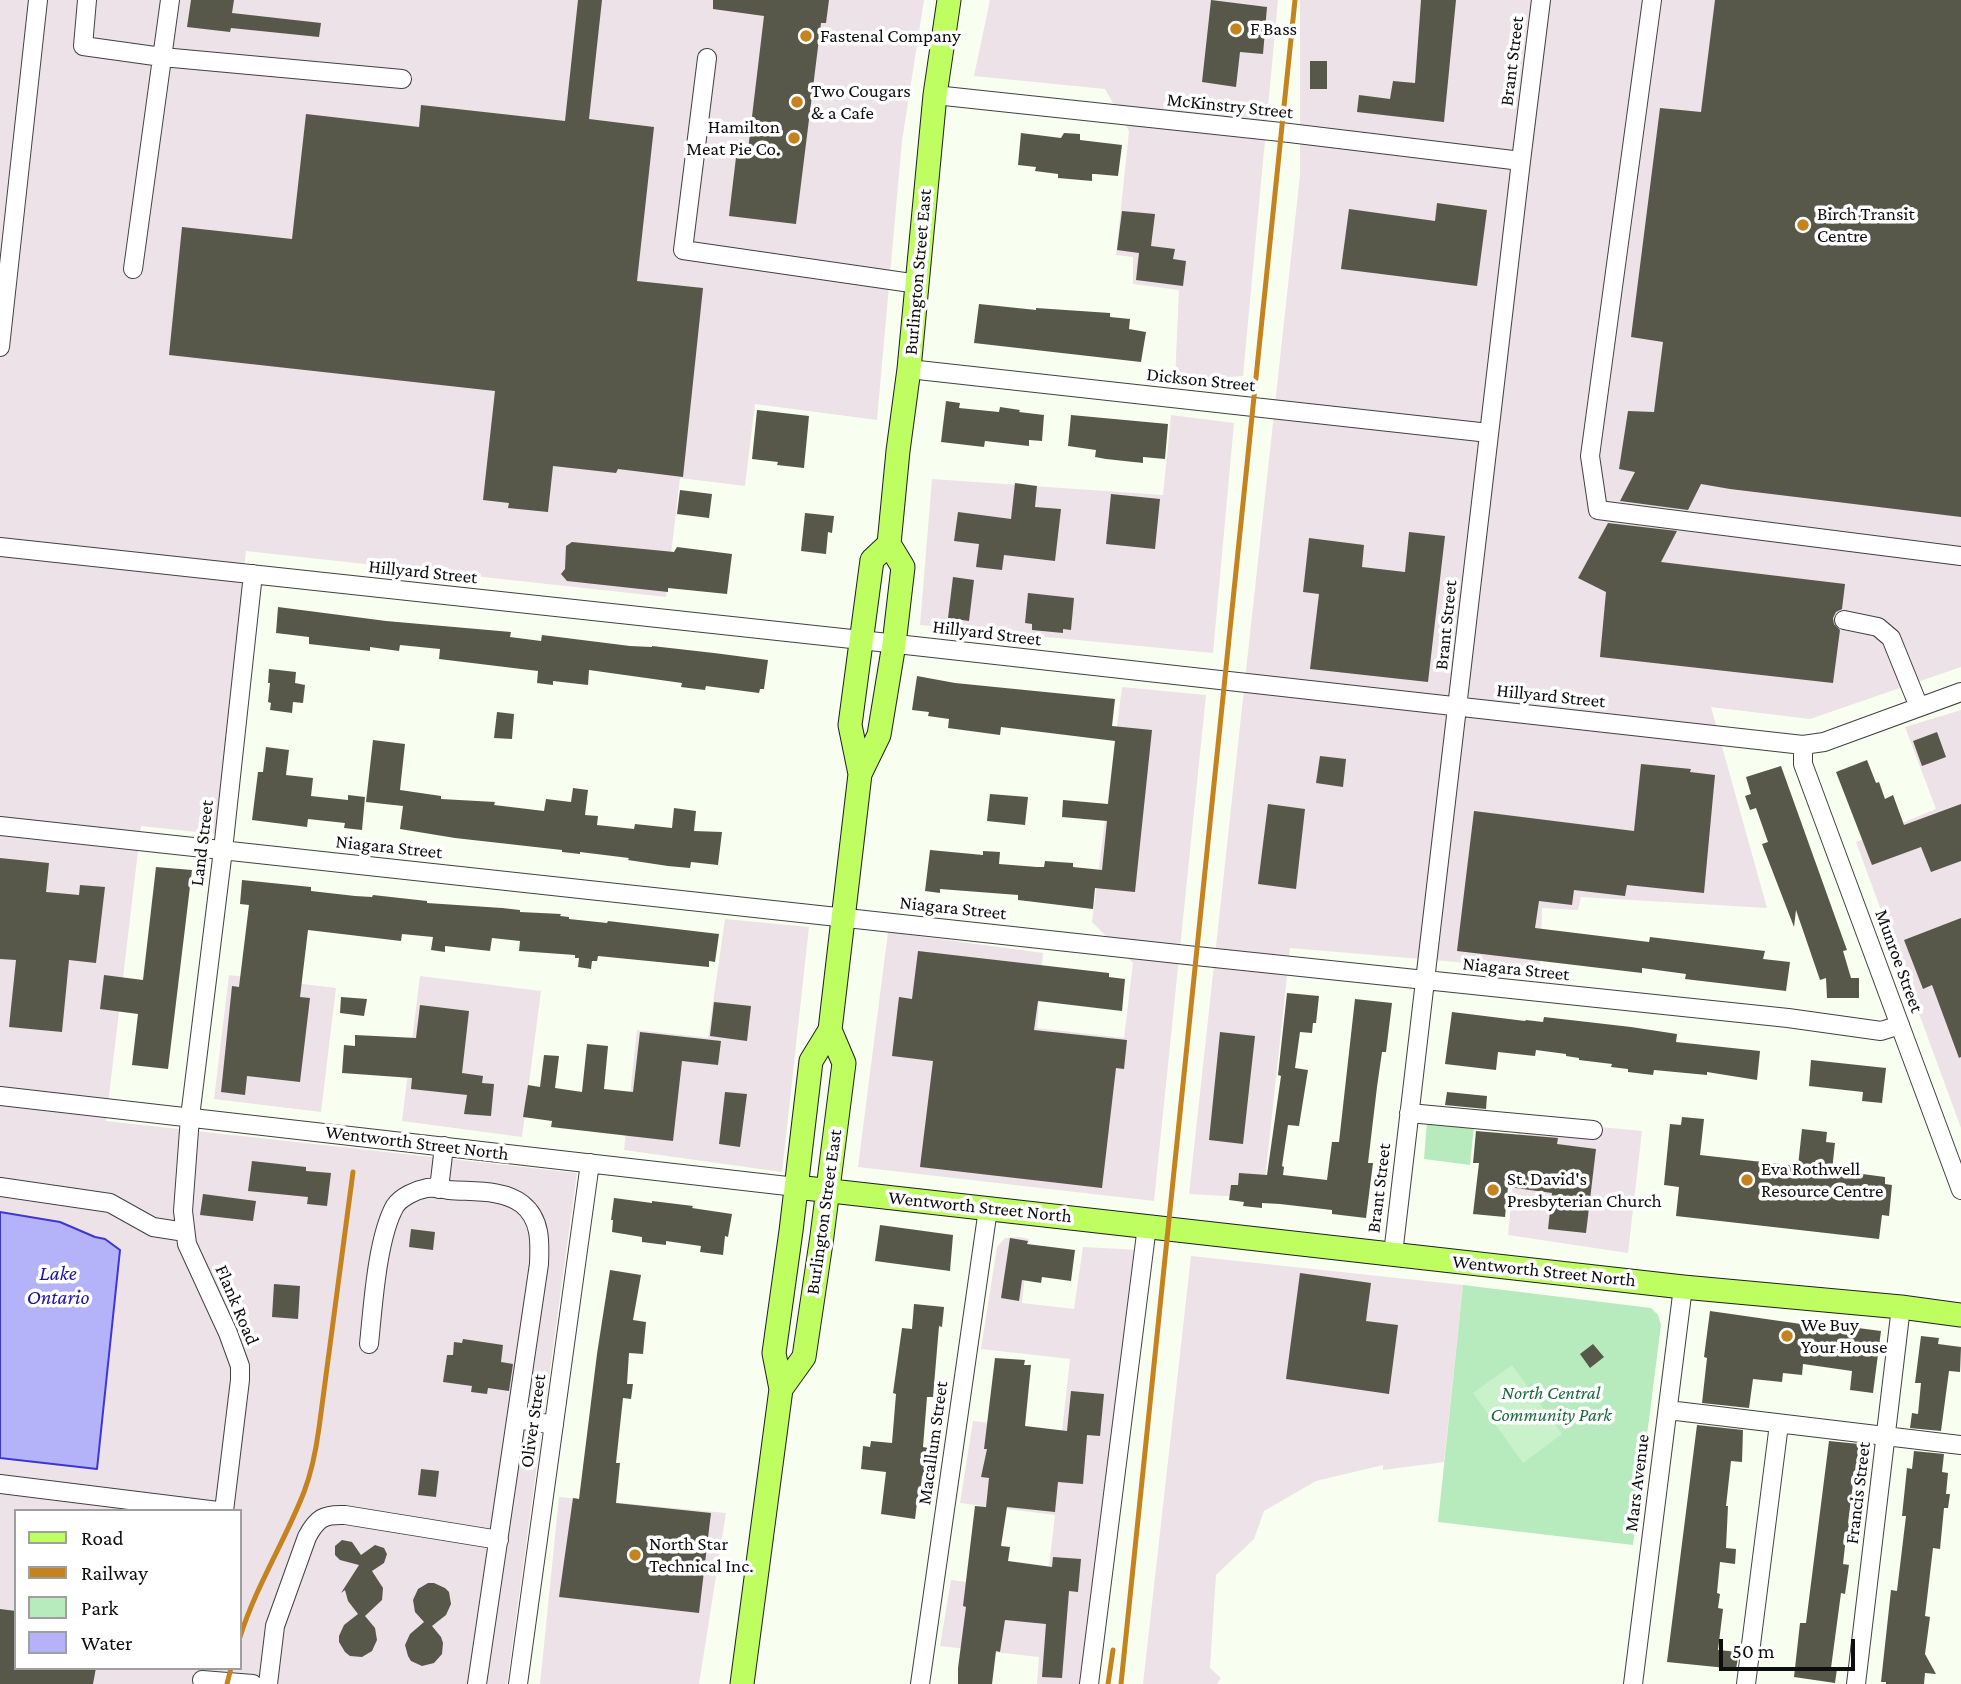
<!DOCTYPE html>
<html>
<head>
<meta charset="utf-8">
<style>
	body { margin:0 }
	#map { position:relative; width:1961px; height:1684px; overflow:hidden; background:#f8fff0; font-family:"Crimson Pro",serif }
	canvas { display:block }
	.legend { position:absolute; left:14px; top:1509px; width:228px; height:161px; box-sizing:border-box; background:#fff; border:2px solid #9f9f9f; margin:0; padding:9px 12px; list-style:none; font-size:21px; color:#0e0e0e }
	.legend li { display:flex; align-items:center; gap:14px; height:35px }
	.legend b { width:35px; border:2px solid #9f9f9f }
	.scale { position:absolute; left:1719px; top:1639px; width:136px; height:32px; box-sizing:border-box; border:4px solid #0e0e0e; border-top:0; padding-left:9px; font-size:21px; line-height:24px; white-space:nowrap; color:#0e0e0e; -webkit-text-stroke:5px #fff; paint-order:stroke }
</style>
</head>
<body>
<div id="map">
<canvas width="1961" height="1684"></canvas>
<ul class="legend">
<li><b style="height:9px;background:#befe61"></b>Road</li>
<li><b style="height:9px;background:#c58320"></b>Railway</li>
<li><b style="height:19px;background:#b7ebbe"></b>Park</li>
<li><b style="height:19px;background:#b4b2f9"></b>Water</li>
</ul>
<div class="scale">50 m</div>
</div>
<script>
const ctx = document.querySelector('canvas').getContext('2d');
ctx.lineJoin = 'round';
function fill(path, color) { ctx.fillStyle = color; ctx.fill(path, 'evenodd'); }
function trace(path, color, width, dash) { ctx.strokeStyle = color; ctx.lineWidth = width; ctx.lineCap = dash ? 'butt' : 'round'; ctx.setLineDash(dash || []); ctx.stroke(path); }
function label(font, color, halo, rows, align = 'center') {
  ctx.font = font + ' "Crimson Pro",serif'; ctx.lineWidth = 7; ctx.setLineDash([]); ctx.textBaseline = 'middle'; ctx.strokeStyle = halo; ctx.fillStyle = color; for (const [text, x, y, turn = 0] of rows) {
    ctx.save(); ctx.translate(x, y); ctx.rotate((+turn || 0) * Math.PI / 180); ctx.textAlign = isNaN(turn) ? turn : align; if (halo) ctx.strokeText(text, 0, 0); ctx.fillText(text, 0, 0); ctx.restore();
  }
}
fill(new Path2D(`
	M0 0H924L902 141 877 420 755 404 745 486 680 478 666 597 246 551 215 834 141 826 106 1121 577 1173 507 1684H0V1458L97 1469 105 1239 95 1237 60 1222 0 1212ZM16 1511H240V1668H16Z
	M990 0H1278L1243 376 1175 380 1179 290 1133 284V257L1116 255 1129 131 1105 89 974 76Z
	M1300 0H1961V667L1810 719 1711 707 1767 908 1581 897 1578 910 1542 908 1540 969 1290 948 1263 1198 1189 1194 1300 175Z
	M1171 415 1234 423 1213 653 920 625 932 479 1163 495Z
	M1122 687 1206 695 1154 1201 858 1167 888 932 1043 953 1037 1028 1124 1038 1133 963 1092 922Z
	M1961 710V1128L1856 842 1936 809 1905 727Z
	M725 919 809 927 782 1172 624 1150 637 1030 708 1038Z
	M229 975 336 988 321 1112 214 1099Z
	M420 976 541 991 522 1137 402 1121Z
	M1519 1119 1642 1131 1628 1253 1508 1235Z
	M1019 1237 1029 1239 1022 1303 1074 1309 1083 1247 1140 1250 1085 1684H1037L1039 1657 940 1646 951 1580 1046 1592 1055 1515 960 1503 973 1421 1062 1431 1070 1359 981 1349 997 1247 1005 1238Z
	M1191 1256 1463 1285 1444 1462 1383 1470V1465L1316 1481 1264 1511 1254 1539 1216 1575 1210 1668 1221 1678 1217 1684H1143Z
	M559 1497 726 1513 699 1684H540Z`), '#ede2e7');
fill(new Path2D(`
	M1427 1121 1474 1126 1470 1165 1424 1159Z
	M1463 1285 1651 1308 1658 1315 1661 1325 1633 1545 1438 1522Z`), '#b7ebbe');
fill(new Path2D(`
	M1512 1365 1562 1434 1523 1463 1473 1393Z`), '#caf2ca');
const water = new Path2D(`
	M0 1212 60 1222 95 1237 105 1239 120 1250 97 1469 0 1458Z`);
fill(water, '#b4b2f9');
trace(water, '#3d36d3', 2);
fill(new Path2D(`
	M191 0H234L232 13 321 23 319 37 231 28 230 32 187 27Z
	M578 0H602L589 119 654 127 637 281 703 288 683 477 618 469 616 473 553 466 548 512 508 508 509 503 483 500 495 391 169 355 182 227 292 239 306 114 419 127 421 105 565 121Z
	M713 0H829L826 23H821L796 224 729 216 737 149 748 150 764 16 713 9Z
	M1211 0 1267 7 1263 54 1240 52 1236 87 1202 82Z
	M1421 0H1456L1444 122 1357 112 1359 95 1390 99 1393 81 1415 83Z
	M1715 0H1961V517L1730 489 1701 484 1688 510 1620 501 1635 472 1619 469 1628 411 1654 412 1663 342 1631 337 1660 108 1701 112Z
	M1310 61H1327V89H1310Z
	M1021 133 1061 138 1064 133 1080 134V140L1122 145 1118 176 1095 174H1092V181L1058 178V174L1035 171 1036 167 1018 165Z
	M1437 203 1487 210 1477 286 1341 269 1349 209 1435 221Z
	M1122 211 1155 214 1151 246 1175 249 1173 259 1186 261 1183 286 1136 280 1139 253 1117 250Z
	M979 304 1036 310V308L1110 313V317L1130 319 1129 329 1146 332 1141 362 974 343Z
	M946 401 960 403 959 408 999 412 1000 407 1020 410 1019 412 1044 415 1042 441 1029 440V446L985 441 984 447 941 442Z
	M757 410 809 416 804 468 777 465 778 462 752 459Z
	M1071 415 1168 424 1165 459 1143 457V463L1106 459 1095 457 1096 450 1068 446Z
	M1015 483 1037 486 1035 507 1061 509 1055 561 1004 555 1002 570 976 567 979 544 954 541 958 512 1011 519Z
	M680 490 712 494 709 518 677 514Z
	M1111 494 1160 499 1155 549 1106 544Z
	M805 513 834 516 832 533 828 532 826 554 801 551Z
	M1608 523 1677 531 1661 562 1845 584 1842 609 1836 612 1833 618 1834 624 1840 630 1833 683 1600 657 1606 592 1578 578Z
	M1409 532 1445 536 1428 682 1310 669 1319 594 1303 592 1309 538 1364 545 1362 567 1405 572Z
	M572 542 674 552 677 547 732 554 727 594 668 588V592L567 581 561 574 565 569 566 546Z
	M953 577 974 580 969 621 948 618Z
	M1028 593 1074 598 1071 630 1063 629V633L1032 630V624L1025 623Z
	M278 607 386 621 511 632 510 637 541 641 542 635 630 646 652 647V646L714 653 768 660 764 689H760L759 693 706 686 705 690 681 687 682 683 589 670 588 685 553 681V685L537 683 538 671 439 659 440 649 400 645 399 651 370 647V651L309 644V637L276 633Z
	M269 669 296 672 295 683 305 685 303 703 293 702 292 713 270 710 271 703 268 702 270 683H268Z
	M917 676 955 683 1115 699 1112 726 1152 730 1135 892 1095 888 1093 909 1018 900V895L940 889V893L925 891 930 850 983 855V851L1000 852 999 864 1037 867H1044L1045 861 1058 862 1073 863V867L1102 870 1107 821 1062 817 1063 800 1108 804 1115 741 1001 727 1000 735 948 728 949 719 928 716 929 712 912 710Z
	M497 712 514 714 512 739 494 738Z
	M1937 732 1946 757 1922 766 1913 741Z
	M373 740 405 744 400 790 441 796V799L495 802 494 805 544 811 546 799 571 802 573 788 588 790 585 815 598 816 597 825 634 829 635 824 672 828 674 808 696 811 694 831 722 832 718 865 691 862 690 868 668 866 628 860 629 858 580 852V854L562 852V850L455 838 400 829 403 806 366 802Z
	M266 747 289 750 286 775 313 778 311 796 348 800V795L365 797 362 830 344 828 345 823 308 819 307 827 252 820 258 772H263Z
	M1320 756 1346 759 1343 787 1316 783Z
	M1867 760 1876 783 1879 782 1885 799 1893 795 1904 825 1961 804V861L1931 872 1921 847 1872 865 1836 772Z
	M1641 764 1691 769 1690 772 1715 775 1704 893 1627 885 1625 896 1574 890 1572 905 1539 901 1535 928 1649 942 1650 937 1765 951 1763 959 1790 962 1786 991 1685 979 1686 974 1642 968V973L1457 951 1474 811 1634 831Z
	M1781 766 1843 939 1847 950 1843 951 1851 978H1859V998H1827L1826 978 1820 980 1796 910 1794 927 1762 844 1768 842 1756 808 1750 810 1745 796 1751 794 1746 777Z
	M990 794 1028 797 1025 825 987 821Z
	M1268 804 1305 809 1296 889 1258 884Z
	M0 858 49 863 46 892 79 895 80 885 105 887 96 963 69 960 62 1032 9 1027 16 960 0 959Z
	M156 867 192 870 168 1069 132 1065 138 1014 100 1009 104 975 143 980Z
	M242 880 311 887V891L355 896 372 897 373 895 427 901V903L502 908 520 910V912L561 914 560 916 569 917V919L607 923 608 921 719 934 715 962 709 961V967L598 956 597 961H592L591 969 578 967 579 958H575V955L519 951 520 941 492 938 490 951 445 946V952L431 950 433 937 402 934 401 941 308 930 300 997 310 998 300 1082 247 1076 245 1095 221 1092 232 986 239 987 249 905 240 904Z
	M1961 918V1057L1959 1058 1932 985 1923 989 1904 940Z
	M918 951 1109 973V977L1125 979 1122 1011 1038 1001 1034 1030 1127 1040 1124 1069 1116 1068 1102 1188 920 1167 933 1061 892 1056 899 997 912 999Z
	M1287 993 1319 996 1316 1023H1313L1312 1033 1300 1032 1295 1068 1308 1070 1299 1126 1288 1125 1282 1166 1284 1167 1283 1175 1327 1180 1332 1142H1339L1355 999 1392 1003 1386 1052H1382L1377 1087 1368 1163H1373L1366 1218 1332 1214V1210L1280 1204 1262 1203V1208L1243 1206 1244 1202 1229 1200 1231 1185H1238L1239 1173 1267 1175 1281 1076 1278 1075Z
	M341 997 367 999 364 1016 340 1013Z
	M714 1002 751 1006 747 1041 710 1036Z
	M420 1005 469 1011 462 1073 483 1076 482 1083 494 1084 491 1116 464 1114 467 1095 411 1089 412 1078 342 1073 344 1045 355 1046V1035L416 1038Z
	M1452 1012 1525 1021 1526 1020 1543 1022 1544 1017 1631 1027 1677 1034 1676 1042 1760 1051 1757 1080 1707 1072V1075L1654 1070 1653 1075 1628 1072V1069L1611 1067 1612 1064 1579 1060V1058L1566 1056V1054L1536 1050 1535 1056 1498 1052 1496 1070 1445 1064Z
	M640 1032 721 1041 718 1065 682 1061 673 1141 551 1127 552 1121 523 1117 528 1085 540 1087 544 1055 559 1056 555 1088 582 1092 587 1044 608 1046 604 1089 633 1092Z
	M1220 1032 1255 1036 1243 1144 1209 1140Z
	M1811 1060 1886 1068 1882 1103 1862 1101 1863 1092 1809 1086Z
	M725 1092 747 1094 740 1147 719 1144Z
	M1447 1092 1487 1096 1486 1109 1445 1105Z
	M1682 1117 1704 1119 1700 1155 1798 1166 1802 1129 1827 1132 1826 1142 1835 1143 1832 1170 1885 1177V1184L1892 1185 1889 1216 1882 1215 1879 1239 1676 1216 1679 1187 1664 1185 1670 1124 1681 1125Z
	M1476 1131 1558 1138 1557 1144 1596 1149 1586 1233 1548 1229 1552 1193 1508 1187 1505 1217 1473 1214 1479 1163H1473Z
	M252 1161 306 1167V1171L331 1173 327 1206 307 1204 308 1197 248 1191Z
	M203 1194 256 1201 253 1221 200 1215Z
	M614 1198 652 1203V1201L693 1206 692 1208 732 1214 728 1237 725 1236 723 1255 700 1252 701 1246 666 1241V1245L642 1242V1237L612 1232 613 1220H611Z
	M880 1225 953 1235 950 1271 875 1261Z
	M411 1229 435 1232 433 1250 409 1247Z
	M1010 1238 1028 1241 1027 1244 1075 1250 1071 1281 1042 1277 1041 1283 1022 1280 1019 1301 1001 1298Z
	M610 1270 641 1275 633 1320 646 1322 643 1354 629 1353 627 1384H633L631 1399 623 1398 616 1463H620L616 1503 711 1513 699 1613 559 1597 573 1498 579 1499 597 1354Z
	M1300 1273 1371 1283 1366 1321 1398 1325 1389 1394 1286 1379Z
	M274 1284 300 1286 298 1319 272 1317Z
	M914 1304 944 1307 942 1327 939 1326 933 1397H927L923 1447 928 1448 925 1476H922L920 1496 918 1495 915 1519 881 1514 886 1472 861 1469 863 1446 870 1447 871 1441 892 1443 896 1394 893 1393 902 1328 912 1329Z
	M1710 1311 1857 1332 1858 1328 1881 1331 1873 1393 1850 1390 1852 1371 1803 1364 1802 1375 1783 1373 1782 1382 1753 1379 1749 1408 1702 1403 1707 1358 1704 1357Z
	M1921 1336 1939 1338 1938 1344 1961 1347 1960 1372 1949 1371 1941 1431 1910 1428 1912 1413 1918 1414 1921 1383H1915Z
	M463 1339 503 1345 501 1362 513 1364 509 1391 488 1388 487 1394 471 1392 472 1386 443 1382 447 1355H453L454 1342 462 1343Z
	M1593 1344 1604 1357 1590 1368 1580 1354Z
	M995 1358 1025 1360 1024 1365H1031L1025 1426 1067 1431 1071 1391 1104 1394 1100 1436 1087 1435 1083 1484 1058 1482 1055 1512 1007 1507 1001 1546 1010 1547 1008 1561 1052 1567 1053 1557 1081 1559 1078 1592 1069 1591 1062 1678 1042 1677 1046 1624 1005 1620 1000 1652 996 1651 992 1684H958V1668L966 1607 963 1606 975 1506 986 1507 989 1478 981 1477 987 1449H984Z
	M1697 1425 1743 1430 1742 1462 1731 1461 1726 1506H1728L1726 1548 1736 1549 1735 1564 1720 1562 1717 1593 1720 1594 1718 1608 1723 1609 1718 1650 1739 1652 1736 1669 1667 1662Z
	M1829 1441 1859 1444 1857 1461 1863 1462 1861 1477 1854 1476 1848 1523 1854 1524 1852 1538 1846 1537 1843 1564 1849 1565 1845 1594 1841 1593 1831 1668 1837 1669 1835 1683 1794 1677 1800 1623H1806Z
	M1914 1451 1944 1454 1942 1472 1948 1473 1946 1494H1950L1948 1508H1944L1940 1549 1933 1548 1925 1616 1930 1617 1925 1654 1936 1674 1925 1673 1924 1684H1886V1682H1881L1891 1590 1897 1591 1906 1516H1902L1907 1468 1912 1469Z
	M421 1469 439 1471 436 1497 418 1495Z
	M342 1540 352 1542 361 1555 375 1545 384 1548 387 1554 384 1563 372 1571 383 1588 382 1600 365 1616 375 1628 377 1640 372 1651 362 1657 350 1656 345 1652 339 1642V1636L344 1625 358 1614 348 1601 345 1590 341 1593 359 1565 340 1560 335 1555V1546Z
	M428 1583H434L445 1588 449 1592 451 1604 446 1615 432 1626 441 1637 443 1643 442 1654 434 1663 422 1666 411 1661 408 1656 405 1645 410 1634 424 1622 415 1612 413 1600 418 1589Z
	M0 1609 16 1611V1668H96L93 1684H0Z`), '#57584a');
const minor = new Path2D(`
	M87 0 83 46 162 57 402 79
	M1652 0 1590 456 1598 510 1961 556
	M707 58 683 250 918 284
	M935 95 1281 132 1521 161
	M133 269 170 0
	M0 347 38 0
	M909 369 1489 433
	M0 547 861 640 1803 745 1824 742 1961 692
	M1844 620 1878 627 1891 638 1919 707
	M1803 745V764L1961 1190
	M0 826 1196 956 1788 1018 1881 1031 1900 1025
	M0 1096 796 1187
	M1409 1113 1593 1130
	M0 1187 110 1203 153 1227 185 1232
	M439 1189 444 1146
	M1393 1254 1521 161 1541 0
	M369 1344C373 1306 377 1238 395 1206 401 1197 416 1190 427 1188 434 1187 442 1189 449 1190 472 1192 503 1189 522 1204 541 1219 540 1242 539 1264L477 1684
	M1668 1410 1961 1445
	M517 1419 554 1425
	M0 1484 218 1511
	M224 1511 240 1380V1366L228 1333 187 1244 183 1211 190 1117 223 850 253 574
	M202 1680 253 1684
	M268 1684 275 1626 307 1537C317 1518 324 1514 345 1515L499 1540
	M518 1684 590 1163
	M920 1684 988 1209
	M1089 1684 1147 1226
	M1633 1684 1683 1287
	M1746 1684 1779 1424
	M1856 1684 1901 1307`);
const major = new Path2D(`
	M860 774 850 725 872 560 889 544
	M796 1187 1683 1287 1901 1307 1961 1315
	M781 1389 804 1357 822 1236 844 1063 830 1030
	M742 1684 781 1389 774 1353 791 1231 811 1061 830 1030 860 774 879 735 894 644 903 567 889 544 898 451 909 369 935 95 949 0`);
trace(minor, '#414141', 20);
trace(major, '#1f1f1f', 25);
trace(minor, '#fff', 18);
trace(major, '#befe61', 23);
trace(new Path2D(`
	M240 1637C256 1586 285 1541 304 1492 312 1471 316 1450 319 1428L353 1172
	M227 1684 231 1668
	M1108 1684 1113 1650
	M1121 1684 1295 0`), '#c58320', 5);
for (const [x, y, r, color] of [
	[1236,29,7,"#c58320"],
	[806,36,7,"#c58320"],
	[797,102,7,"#c58320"],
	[794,138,7,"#c58320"],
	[1803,225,7,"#c58320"],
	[1747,1180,7,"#c58320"],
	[1493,1190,7,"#c58320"],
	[1787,1336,7,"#c58320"],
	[635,1555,7,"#c58320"]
]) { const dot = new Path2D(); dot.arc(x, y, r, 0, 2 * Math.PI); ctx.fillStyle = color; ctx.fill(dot); trace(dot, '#fff', 2.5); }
label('19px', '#0e0e0e', '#fff', [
	["F Bass",1250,29],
	["Fastenal Company",820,36],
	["Two Cougars",811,91],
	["& a Cafe",811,113],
	["Hamilton",780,127,"right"],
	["Meat Pie Co.",780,149,"right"],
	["Birch Transit",1817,214],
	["Centre",1817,236],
	["Eva Rothwell",1761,1169],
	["Resource Centre",1761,1191],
	["St. David's",1507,1179],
	["Presbyterian Church",1507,1201],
	["We Buy",1801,1325],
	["Your House",1801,1347],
	["North Star",649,1544],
	["Technical Inc.",649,1566]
], 'left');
label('19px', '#0e0e0e', '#fff', [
	["Brant Street",1512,61,-83],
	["McKinstry Street",1230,106,6],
	["Burlington Street East",918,272,-85],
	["Dickson Street",1201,380,6],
	["Hillyard Street",423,572,6],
	["Brant Street",1446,625,-84],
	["Hillyard Street",987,633,7],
	["Hillyard Street",1551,696,6],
	["Land Street",202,843,-83],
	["Niagara Street",389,847,6],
	["Niagara Street",953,908,6],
	["Munroe Street",1899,961,70],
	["Niagara Street",1516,969,6],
	["Wentworth Street North",417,1143,7],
	["Brant Street",1379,1188,-83],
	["Wentworth Street North",980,1207,6],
	["Burlington Street East",824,1212,-82],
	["Wentworth Street North",1544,1271,6],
	["Flank Road",237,1305,67],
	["Oliver Street",533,1421,-82],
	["Macallum Street",933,1443,-82],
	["Mars Avenue",1637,1483,-83],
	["Francis Street",1858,1493,-83]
]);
label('italic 19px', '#1b693e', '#fff', [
	["North Central",1551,1393],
	["Community Park",1551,1415]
]);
label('italic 21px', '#1e12a6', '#fff', [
	["Lake",58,1274],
	["Ontario",58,1298]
]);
</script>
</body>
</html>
